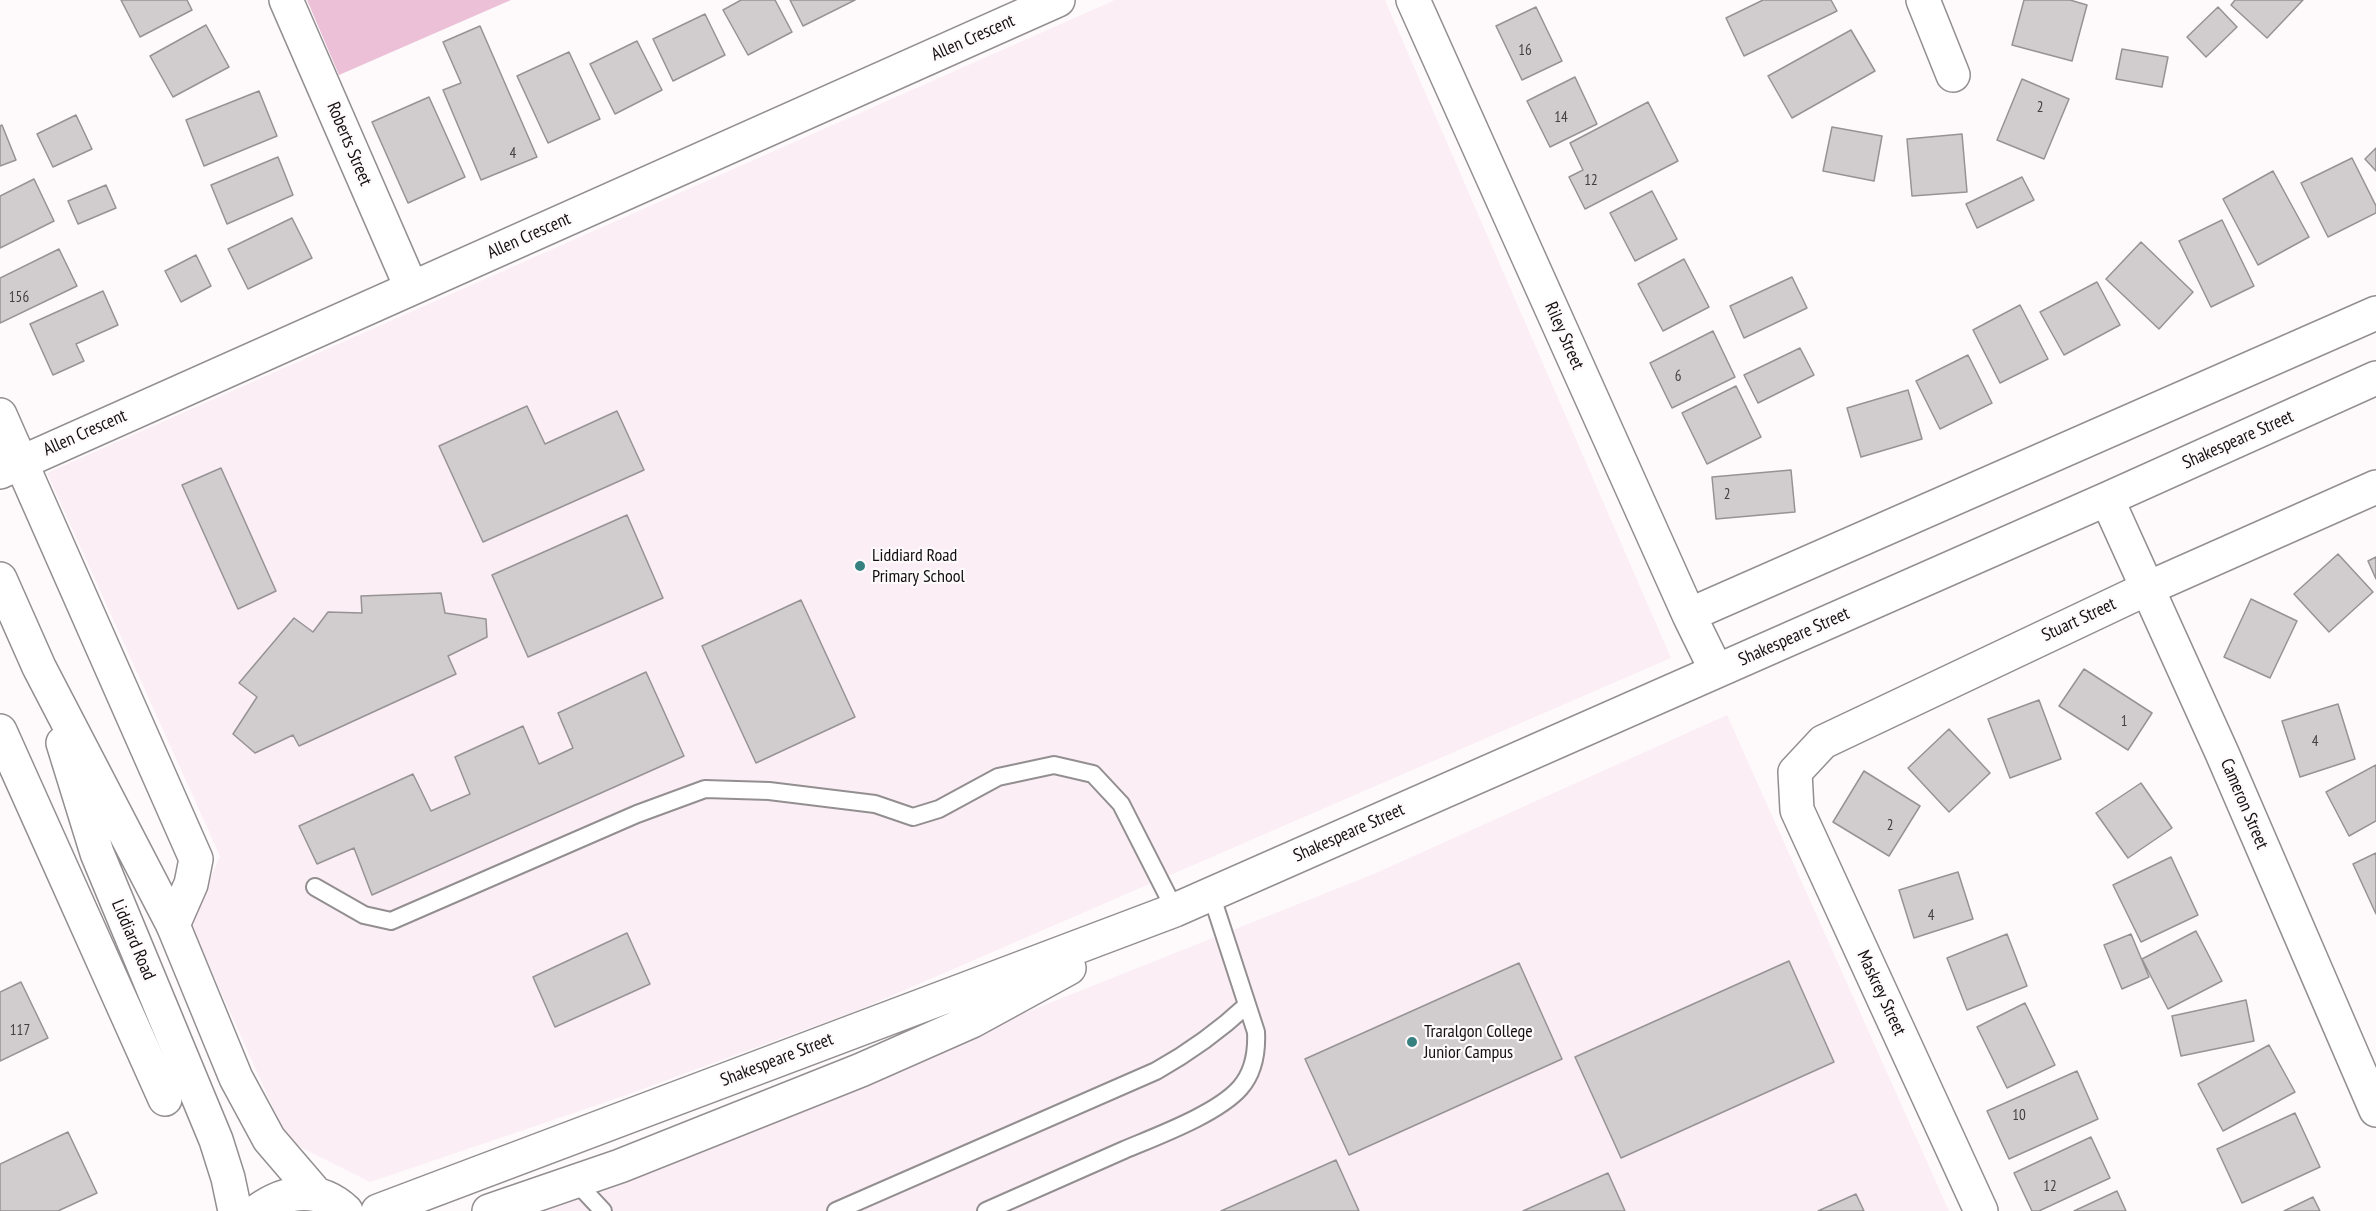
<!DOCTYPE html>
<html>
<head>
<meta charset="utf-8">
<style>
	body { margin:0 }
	canvas { display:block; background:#fefafc }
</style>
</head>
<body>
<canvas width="2376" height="1211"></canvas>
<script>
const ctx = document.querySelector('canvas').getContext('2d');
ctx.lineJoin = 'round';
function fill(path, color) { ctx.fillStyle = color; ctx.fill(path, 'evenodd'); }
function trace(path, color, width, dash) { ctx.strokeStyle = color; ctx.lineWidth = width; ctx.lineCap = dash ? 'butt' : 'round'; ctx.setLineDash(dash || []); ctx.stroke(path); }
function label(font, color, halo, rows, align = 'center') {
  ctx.font = font + ' "PT Sans Narrow",sans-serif'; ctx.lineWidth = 4.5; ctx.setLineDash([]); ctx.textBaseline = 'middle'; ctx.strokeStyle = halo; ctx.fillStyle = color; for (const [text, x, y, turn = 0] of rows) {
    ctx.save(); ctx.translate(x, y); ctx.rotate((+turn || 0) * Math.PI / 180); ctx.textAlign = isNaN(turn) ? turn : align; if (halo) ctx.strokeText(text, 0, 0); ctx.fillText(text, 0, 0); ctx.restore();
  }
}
fill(new Path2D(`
	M1115 0H1385L1671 658 861 1009 618 1098 370 1182 288 1141 191 925 220 856 47 473Z
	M1727 715 1949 1211H527L1376 873Z`), '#fbeef4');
fill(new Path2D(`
	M307 0H511L339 75Z`), '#ecc0d7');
const building = new Path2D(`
	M121 0H187L192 10 140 37Z
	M741 0H775L792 32 748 55 723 10Z
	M790 0H855L803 26Z
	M1763 0H1831L1837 11 1744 56 1726 18Z
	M2024 0H2070L2087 5 2072 61 2012 45Z
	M2235 0H2303L2267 38 2231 5Z
	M1536 7 1562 61 1522 80 1496 26Z
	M2218 7 2237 27 2206 57 2187 37Z
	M705 14 725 55 673 81 653 39Z
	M206 25 229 67 173 97 150 56Z
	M480 26 537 157 481 180 443 90 461 83 443 42Z
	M1851 30 1875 71 1792 118 1768 76Z
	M637 41 662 90 615 114 590 64Z
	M2122 49 2168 57 2162 87 2116 79Z
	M569 52 600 119 548 143 517 76Z
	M1575 77 1597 124 1550 147 1527 101Z
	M2022 79 2069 99 2044 159 1997 140Z
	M259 91 277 136 204 166 186 120Z
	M429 97 465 177 408 203 372 122Z
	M1648 102 1678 161 1585 209 1569 177 1583 170 1570 143Z
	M76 115 92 149 53 167 37 134Z
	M2 125 16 160 0 166V126Z
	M1832 127 1882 136 1874 181 1823 171Z
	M1962 134 1967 192 1912 196 1907 139Z
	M2376 148V171L2365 159Z
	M278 157 293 195 227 224 211 185Z
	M2352 158 2376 206V213L2328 237 2301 183Z
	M2273 171 2309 237 2258 265 2223 199Z
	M2022 177 2034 200 1977 228 1966 204Z
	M34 179 54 221 0 248V196Z
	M106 185 116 208 78 224 68 201Z
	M1652 191 1677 239 1635 261 1610 213Z
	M292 218 312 258 248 289 228 249Z
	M2222 220 2254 286 2211 307 2179 241Z
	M2141 242 2193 292 2159 329 2106 279Z
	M59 249 77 286 0 323V278Z
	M196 255 211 286 181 302 165 271Z
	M1684 259 1709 307 1663 331 1638 284Z
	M1792 277 1807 308 1744 338 1730 306Z
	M2097 282 2120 325 2064 355 2040 312Z
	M103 291 118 325 76 344 84 361 53 375 30 324Z
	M2020 305 2048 359 2000 383 1973 330Z
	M1713 331 1735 377 1672 408 1650 363Z
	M1800 348 1814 375 1758 403 1744 375Z
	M1968 355 1992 403 1940 429 1916 381Z
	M1736 386 1761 437 1707 464 1682 413Z
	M1908 390 1922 439 1861 457 1847 408Z
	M527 406 545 444 617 411 644 470 483 542 439 446Z
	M221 468 276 591 238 609 182 485Z
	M1791 470 1795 512 1716 519 1712 477Z
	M627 515 663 598 528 657 492 575Z
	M2338 554 2373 592 2329 632 2294 594Z
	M2376 557V579L2368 561Z
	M441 593 445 613 486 619 487 637 448 656 456 674 299 746 293 735 255 753 233 734 257 697 239 683 294 618 313 632 328 612 362 613 361 596Z
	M2251 599 2297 621 2270 678 2224 657Z
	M801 600 855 717 756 763 702 646Z
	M2084 669 2152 713 2128 750 2059 706Z
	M646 672 684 756 372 895 354 848 317 864 299 826 413 774 431 811 470 794 455 757 523 726 539 764 573 748 558 713Z
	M2039 700 2061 759 2010 778 1988 719Z
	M2338 704 2355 759 2300 777 2282 721Z
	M1949 729 1990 773 1949 812 1908 768Z
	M2376 765V821L2349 836 2326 792Z
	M1864 771 1920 806 1889 856 1833 822Z
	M2141 783 2172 828 2128 858 2096 813Z
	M2376 853V914L2353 864Z
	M2171 857 2198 915 2141 942 2113 885Z
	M1958 872 1973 919 1914 938 1899 890Z
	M2196 931 2222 981 2168 1009 2142 959Z
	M627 933 650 984 555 1027 533 977Z
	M2007 934 2027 986 1967 1010 1947 958Z
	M2131 934 2149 977 2122 989 2104 945Z
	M1789 961 1834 1062 1621 1158 1575 1057Z
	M1519 963 1562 1059 1349 1155 1305 1059Z
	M21 982 48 1038 0 1061V992Z
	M2246 1000 2254 1041 2181 1056 2172 1016Z
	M2025 1003 2055 1065 2007 1088 1977 1027Z
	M2269 1045 2295 1092 2223 1131 2198 1084Z
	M2077 1071 2098 1119 2009 1159 1987 1111Z
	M2295 1113 2320 1167 2242 1203 2217 1149Z
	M68 1132 97 1193 58 1211H0V1164Z
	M2091 1137 2110 1178 2039 1211H2032L2014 1173Z
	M1336 1160 1359 1211H1221Z
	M1608 1173 1625 1211H1523Z
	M2117 1191 2126 1211H2074Z
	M1856 1194 1864 1211H1818Z
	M2313 1197 2320 1211H2284Z`);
fill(building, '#d1cdcf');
trace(building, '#979395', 1.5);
const service = new Path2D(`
	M315 887 364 915 391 921 637 814 705 789 769 791 875 804 913 817 939 809 998 777 1054 765 1093 774 1121 804 1175 910
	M575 1181 603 1211
	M836 1211 1156 1071C1190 1052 1218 1032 1247 1005
	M986 1211C1032 1191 1078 1170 1124 1150 1157 1136 1217 1114 1240 1088 1254 1072 1257 1052 1256 1032L1211 894`);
const minor = new Path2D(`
	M286 0 411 287
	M1413 0 1689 615 1716 670
	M1923 0 1953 75
	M0 415 196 859 191 884 173 925
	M0 472 1058 0
	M1689 615 2376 313
	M0 731 165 1099
	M1981 1211 1797 810 1795 772 1823 742 2146 589 2376 487`);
const tertiary = new Path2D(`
	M2107 499 2222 753 2376 1110
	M0 579 39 667 173 925 236 1078 269 1139 317 1195
	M63 743 97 853 216 1140 228 1178 235 1211
	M257 1211C286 1190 318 1185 346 1211
	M378 1211 1175 910 2107 499 2376 378
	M489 1211 620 1166 861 1070 972 1021 1069 968`);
trace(service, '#938f91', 20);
trace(minor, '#938f91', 36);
trace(tertiary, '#938f91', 36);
trace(service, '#fff', 16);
trace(minor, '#fff', 33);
trace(tertiary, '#fff', 33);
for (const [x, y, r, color] of [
	[860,566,6,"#378080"],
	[1412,1042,6,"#378080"]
]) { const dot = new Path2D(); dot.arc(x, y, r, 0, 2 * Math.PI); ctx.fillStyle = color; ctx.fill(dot); trace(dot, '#fefafc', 2); }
label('15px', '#423f40', null, [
	["16",1525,51],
	["2",2040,108],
	["14",1561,118],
	["4",513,154],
	["12",1591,181],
	["156",19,298],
	["6",1678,377],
	["2",1727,495],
	["1",2124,722],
	["4",2315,742],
	["2",1890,826],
	["4",1931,916],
	["117",20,1031],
	["10",2019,1116],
	["12",2050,1187]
]);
label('18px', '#121011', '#fefafc', [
	["Allen Crescent",973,38,-24],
	["Roberts Street",349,144,67],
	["Allen Crescent",529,236,-24],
	["Riley Street",1564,336,66],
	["Allen Crescent",85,433,-24],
	["Shakespeare Street",2238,440,-24],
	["Stuart Street",2079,620,-25],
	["Shakespeare Street",1794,637,-24],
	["Cameron Street",2244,804,67],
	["Shakespeare Street",1349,833,-24],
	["Liddiard Road",133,940,67],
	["Maskrey Street",1881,993,65],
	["Shakespeare Street",777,1060,-21]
]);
label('18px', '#121011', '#fefafc', [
	["Liddiard Road",872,556],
	["Primary School",872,577],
	["Traralgon College",1424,1032],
	["Junior Campus",1424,1053]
], 'left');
</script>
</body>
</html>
